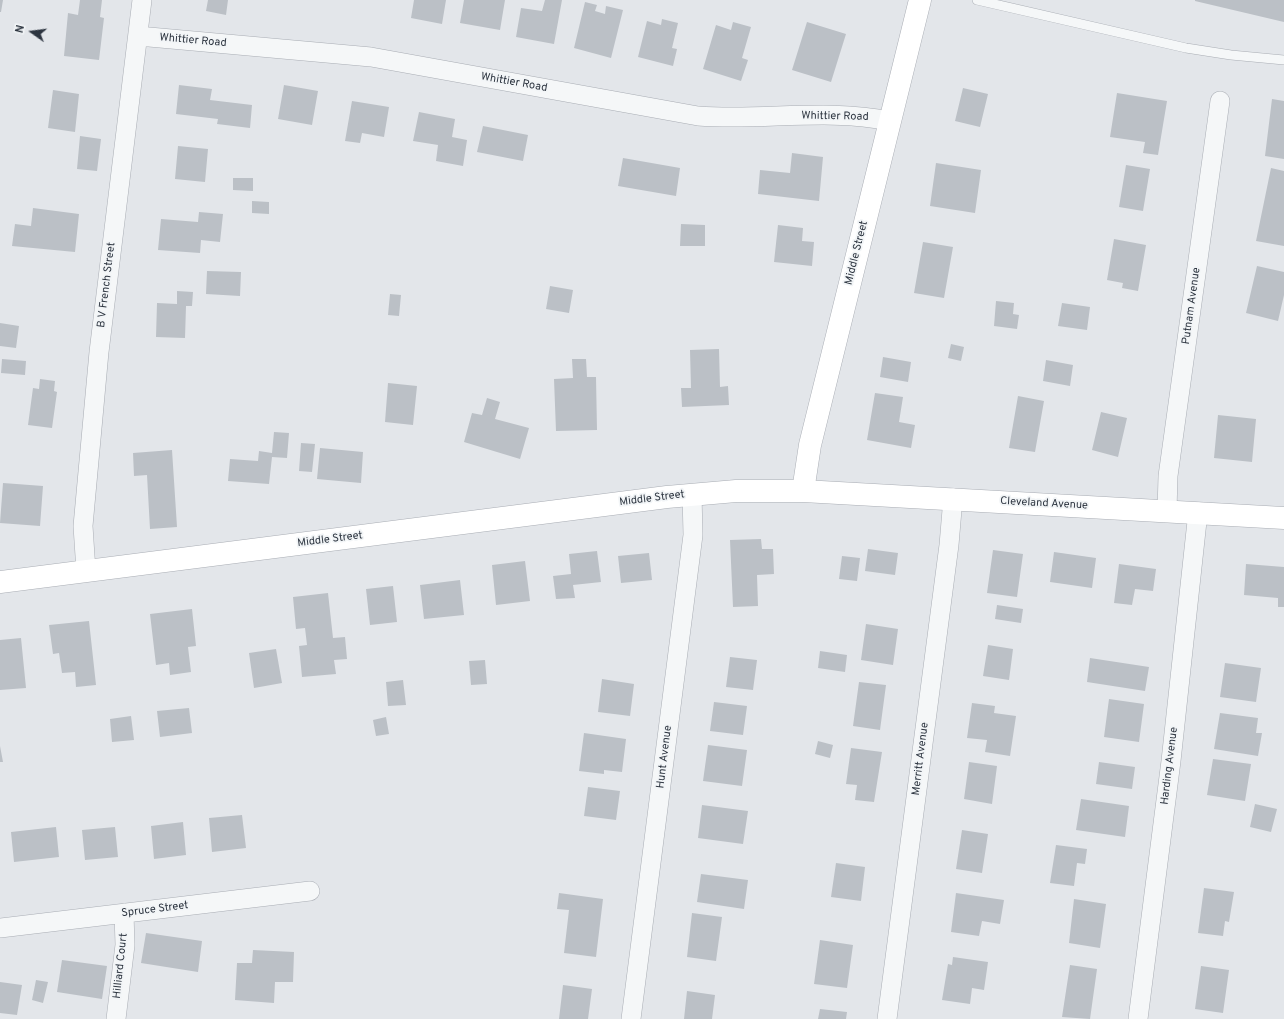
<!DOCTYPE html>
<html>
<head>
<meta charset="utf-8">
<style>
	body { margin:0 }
	#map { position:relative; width:1284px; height:1019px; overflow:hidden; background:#e3e6ea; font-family:Overpass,sans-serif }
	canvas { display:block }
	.north { position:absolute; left:12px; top:12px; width:40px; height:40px; -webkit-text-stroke:3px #f2f5f7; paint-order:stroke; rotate:284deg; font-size:11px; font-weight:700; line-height:16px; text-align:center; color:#2d3540 }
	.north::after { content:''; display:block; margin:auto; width:14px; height:18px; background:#2d3540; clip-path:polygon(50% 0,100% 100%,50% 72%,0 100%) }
</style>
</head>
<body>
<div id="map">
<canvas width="1284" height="1019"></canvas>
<div class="north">N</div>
</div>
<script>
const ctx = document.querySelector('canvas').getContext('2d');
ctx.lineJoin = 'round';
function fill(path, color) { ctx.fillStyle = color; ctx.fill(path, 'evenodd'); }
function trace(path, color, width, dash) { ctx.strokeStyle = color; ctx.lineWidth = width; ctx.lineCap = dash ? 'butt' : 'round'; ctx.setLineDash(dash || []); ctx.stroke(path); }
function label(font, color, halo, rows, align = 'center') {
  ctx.font = font + ' Overpass,sans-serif'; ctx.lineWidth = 3.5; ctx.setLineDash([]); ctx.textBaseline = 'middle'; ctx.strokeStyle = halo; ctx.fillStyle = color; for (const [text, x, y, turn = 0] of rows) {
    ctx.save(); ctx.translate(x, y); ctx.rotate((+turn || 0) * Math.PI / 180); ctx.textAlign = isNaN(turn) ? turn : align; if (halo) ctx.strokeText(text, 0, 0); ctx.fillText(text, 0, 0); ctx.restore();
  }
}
fill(new Path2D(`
	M0 0H3L1 12H0Z
	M80 0H102L100 17 104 18 99 60 64 56 68 13 78 15Z
	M208 0H228L226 15 206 11Z
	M414 0H446L442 24 411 18Z
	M464 0H505L500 30 460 23Z
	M545 0H562L554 44 516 37 521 8 542 11Z
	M1195 0H1284V22L1195 1Z
	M585 2 597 5 595 11 605 14 606 6 623 10 611 58 574 48Z
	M662 19 678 23 672 48 677 49 673 66 638 57 647 21 661 25Z
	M733 22 751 27 742 58 748 60 741 81 703 69 716 25 731 30Z
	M807 22 846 34 831 82 792 70Z
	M179 85 212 89 210 100 252 105 250 128 217 124 218 119 176 114Z
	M284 85 318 91 312 125 278 119Z
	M963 88 988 94 980 127 955 121Z
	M53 90 79 94 75 132 48 128Z
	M1117 93 1167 101 1158 155 1143 153 1145 142 1110 137Z
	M1272 99 1284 101V159L1265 156Z
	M352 101 389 107 384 137 362 133 360 143 345 141Z
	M419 112 455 119 452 137 467 140 463 166 436 161 438 145 413 141Z
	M483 126 528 135 523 161 477 152Z
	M80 136 101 139 97 171 77 169Z
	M178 146 208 149 205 182 175 179Z
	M792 153 823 157 819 201 758 194 760 170 790 173Z
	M623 158 680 168 676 196 618 186Z
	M936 163 981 170 975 213 930 206Z
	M1126 165 1150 169 1143 211 1119 207Z
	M1271 168 1284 171V246L1256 241Z
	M233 178H253V191L233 190Z
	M252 201 269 202V214L252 213Z
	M33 208 79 214 75 252 12 246 15 224 31 226Z
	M199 212 223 214 220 242 201 240 200 253 158 250 161 219 198 222Z
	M681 224 705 225V246H680Z
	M778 225 803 228 802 241 814 242 812 266 774 262Z
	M1114 239 1146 245 1138 291 1122 288 1123 283 1107 280Z
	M923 242 953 247 944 298 914 293Z
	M1257 266 1284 272V295L1278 321 1246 313Z
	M207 271 241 272 240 296 206 294Z
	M550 286 573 290 569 313 546 309Z
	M177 291 193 292 192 306H186L185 338 156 337 157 303 177 304Z
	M390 294 401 295 399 316 388 315Z
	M996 301 1014 303 1013 314 1019 315 1017 329 994 326Z
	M1062 303 1090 307 1087 330 1058 326Z
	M0 323 19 326 16 348 0 346Z
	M951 344 964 347 961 361 948 358Z
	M719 349 720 387 728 386 729 405 682 407 681 388H691L690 350Z
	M883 357 911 362 908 382 880 377Z
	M2 359 26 361 25 375 1 373Z
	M572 359H586L587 377H596L597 430 556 431 554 379 573 378Z
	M1046 360 1073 365 1070 386 1043 381Z
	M40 379 55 381 54 391 57 392 52 428 28 425 33 388 39 389Z
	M388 383 417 386 413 425 385 422Z
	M875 393 903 397 899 422 915 425 911 448 867 440Z
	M1018 396 1044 401 1035 452 1009 448Z
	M487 398 500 402 495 419 529 428 520 459 464 442 472 413 482 415Z
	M1101 412 1127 418 1118 457 1092 450Z
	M1218 415 1256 419 1252 462 1214 458Z
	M274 432 289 433 287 458 272 457 269 484 228 481 230 459 258 461 259 451 272 453Z
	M301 443 315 444 312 472 299 471Z
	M320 448 363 452 361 483 317 479Z
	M172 450 177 527 150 529 147 475 134 476 133 453Z
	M3 483 43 486 40 526 0 523Z
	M761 539 762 549H773L774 574 757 575 758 606 733 607 730 540Z
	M868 549 898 553 895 575 865 571Z
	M993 550 1023 554 1017 597 987 593Z
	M597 551 601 582 573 585 575 598 556 599 553 576 571 574 569 554Z
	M1054 552 1096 558 1092 588 1050 582Z
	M649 553 652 580 621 583 618 556Z
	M842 556 860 558 857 581 839 579Z
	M525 561 530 601 496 605 492 565Z
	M1119 564 1156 569 1153 591 1135 589 1132 605 1114 603Z
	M1246 564 1284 567V607H1278V598L1244 595Z
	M460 580 464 615 424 619 420 585Z
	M393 586 397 622 370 625 366 589Z
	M328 593 333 638 345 637 347 659 334 660 336 674 302 677 299 646 307 645 305 628 296 629 293 597Z
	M997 605 1023 609 1021 623 995 619Z
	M192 609 196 646 188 647 191 672 170 675 169 663 156 665 150 614Z
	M89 621 96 685 76 687 75 672 62 673 59 653 53 654 49 625Z
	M866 624 898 629 893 665 861 660Z
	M21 638 26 688 0 690V640Z
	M988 645 1013 649 1009 680 983 676Z
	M276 649 282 683 254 688 249 653Z
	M820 651 847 655 845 672 818 668Z
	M730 657 757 660 753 690 726 687Z
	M1090 658 1149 667 1145 691 1087 682Z
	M485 660 487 684 471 685 469 661Z
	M1225 663 1261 668 1256 702 1220 697Z
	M602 679 634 684 630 716 598 712Z
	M403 680 406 705 388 706 386 682Z
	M859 682 886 685 880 730 853 726Z
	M1109 699 1144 704 1139 742 1104 737Z
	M714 702 747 706 743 735 710 731Z
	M972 703 995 706 994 713 1016 716 1010 756 985 752 987 740 967 738Z
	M189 708 192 733 160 737 157 711Z
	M1220 713 1258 718 1256 733H1262L1258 756 1214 749Z
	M131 716 134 740 112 742 110 719Z
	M386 717 389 734 376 736 373 720Z
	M584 733 626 739 622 772 604 770V774L579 771Z
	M818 741 833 745 830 758 815 754Z
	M708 745 747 750 742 786 703 781Z
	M0 746 3 762H0Z
	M851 748 882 752 874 802 855 800 857 785 846 784Z
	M1213 759 1251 764 1245 801 1207 795Z
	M969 762 997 766 992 804 964 799Z
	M1099 762 1135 767 1132 789 1096 784Z
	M588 787 620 791 616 820 584 816Z
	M1081 799 1129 806 1125 837 1076 830Z
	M1255 804 1277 809 1271 832 1250 827Z
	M702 805 748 811 743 844 698 838Z
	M242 815 246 848 212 852 209 818Z
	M183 822 186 855 154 859 151 826Z
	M56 827 59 857 14 862 11 832Z
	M115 827 118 857 85 860 82 830Z
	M962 830 988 834 982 873 956 869Z
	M1056 845 1087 849 1085 864 1077 863 1074 886 1050 883Z
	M836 863 865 867 861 901 831 897Z
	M701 874 748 880 744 909 697 902Z
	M1204 888 1234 892 1229 922 1225 921 1223 936 1198 933Z
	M559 893 603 899 596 957 564 953 569 910 557 909Z
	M956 893 1004 900 1000 924 982 921 979 936 951 932Z
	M1074 899 1106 904 1100 948 1069 943Z
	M692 913 722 917 716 961 687 957Z
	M146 933 202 941 198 972 141 963Z
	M820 940 853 945 847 988 814 984Z
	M253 950 294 952 293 982H275L274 1003 235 1000 237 963H252Z
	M953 957 988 962 984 990 972 988 970 1004 942 1000 948 964 952 965Z
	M62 960 107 966 102 999 57 992Z
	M1070 965 1097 969 1090 1019 1062 1017Z
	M1201 966 1229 970 1223 1013 1195 1009Z
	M36 980 48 982 43 1003 32 1000Z
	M0 982 22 985 17 1015 0 1013Z
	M563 985 592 989 588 1019H559Z
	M687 991 715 995 712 1019H684Z
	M820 1009 847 1012 846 1019H818Z`), '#bbc0c6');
const lane = new Path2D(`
	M977 0 1186 48 1231 55 1284 60`);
const street = new Path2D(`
	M138 36 371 57 698 116C762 121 827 108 890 121
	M1167 511 1168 476 1220 101
	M86 571 83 526 99 352 142 0
	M0 928 310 891
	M116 1019 125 945 124 913
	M631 1019 693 535 692 494
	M887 1019 949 545 953 498
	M1138 1019 1171 761 1198 512`);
const secondary = new Path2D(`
	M803 491 810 445 920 0
	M0 582 667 497 736 491H803L1284 518`);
trace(lane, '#a9adb4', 10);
trace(street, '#a9adb4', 20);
trace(secondary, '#a9adb4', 23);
trace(lane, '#f5f7f8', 9);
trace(street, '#f5f7f8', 19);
trace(secondary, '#fff', 22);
label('11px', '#2d3540', '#f2f5f7', [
	["Whittier Road",193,41,5],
	["Whittier Road",514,83,10],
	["Whittier Road",835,117,1],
	["Middle Street",857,253,-76],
	["B V French Street",107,285,-83],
	["Putnam Avenue",1192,306,-82],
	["Middle Street",652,499,-7],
	["Cleveland Avenue",1044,504,3],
	["Middle Street",330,540,-7],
	["Hunt Avenue",665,757,-83],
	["Merritt Avenue",921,759,-83],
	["Harding Avenue",1170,766,-83],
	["Spruce Street",155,910,-7],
	["Hilliard Court",121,966,-84]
]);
</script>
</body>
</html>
